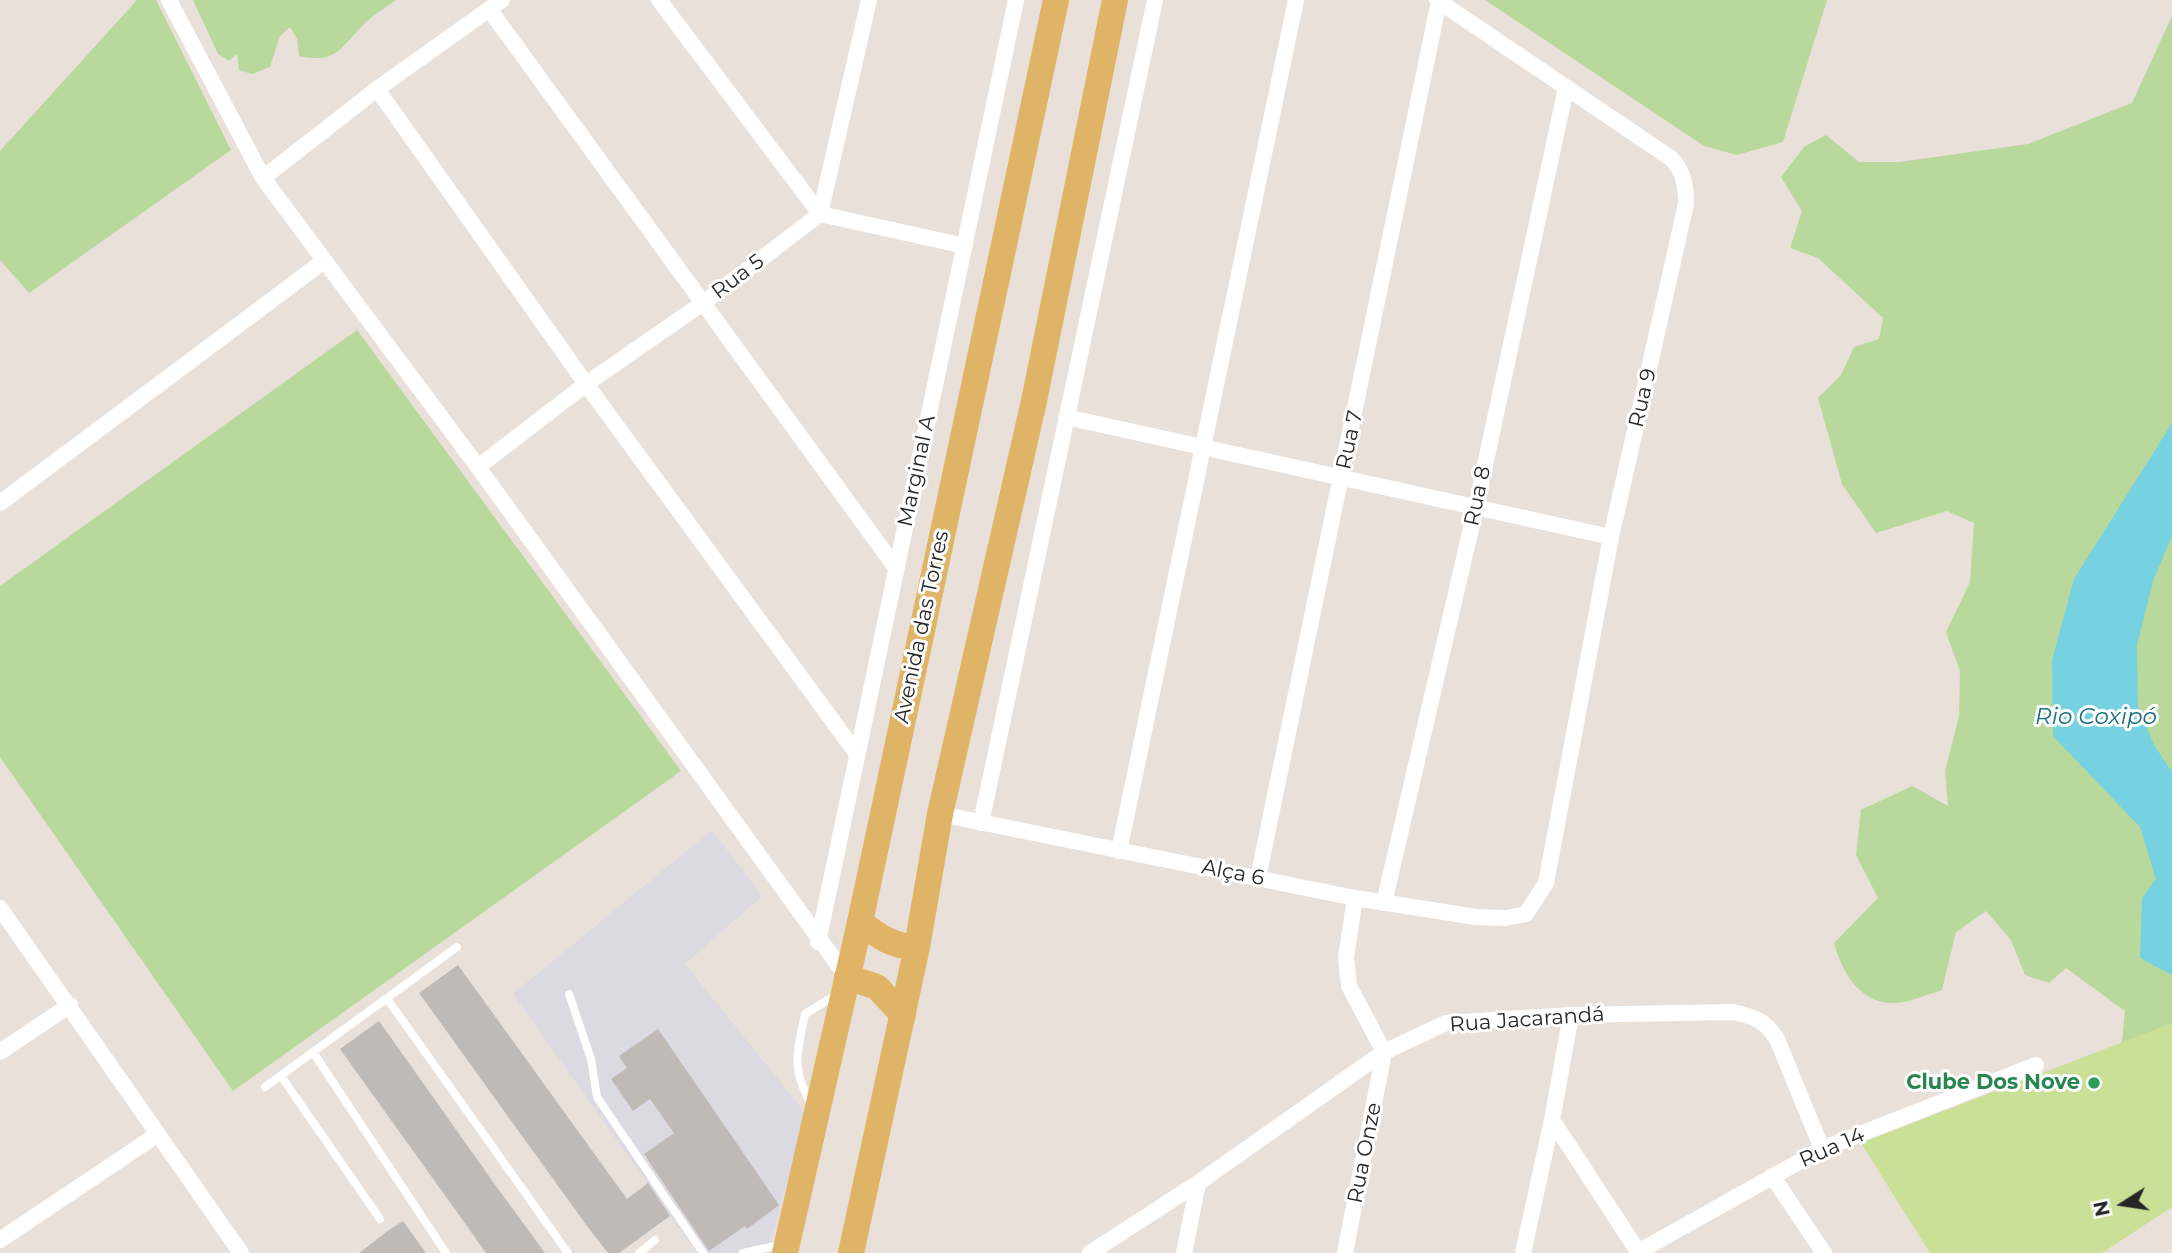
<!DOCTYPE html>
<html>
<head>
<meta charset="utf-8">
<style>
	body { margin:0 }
	#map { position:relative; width:2172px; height:1253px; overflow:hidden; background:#e8e0d9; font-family:Montserrat,sans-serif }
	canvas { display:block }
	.north { position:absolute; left:2088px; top:1169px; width:70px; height:70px; -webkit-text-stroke:5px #fff; paint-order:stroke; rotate:258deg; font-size:19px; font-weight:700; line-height:28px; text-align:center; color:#262626 }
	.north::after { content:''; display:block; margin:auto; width:24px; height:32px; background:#262626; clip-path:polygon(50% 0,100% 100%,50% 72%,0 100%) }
</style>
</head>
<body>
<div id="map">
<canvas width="2172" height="1253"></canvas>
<div class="north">N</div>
</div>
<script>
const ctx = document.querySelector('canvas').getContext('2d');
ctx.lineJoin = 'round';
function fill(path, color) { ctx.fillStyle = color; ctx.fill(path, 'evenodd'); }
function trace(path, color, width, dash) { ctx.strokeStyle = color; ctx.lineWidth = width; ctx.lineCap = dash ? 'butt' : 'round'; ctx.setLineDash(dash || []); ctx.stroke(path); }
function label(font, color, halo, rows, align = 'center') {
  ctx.font = font + ' Montserrat,sans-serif'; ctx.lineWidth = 6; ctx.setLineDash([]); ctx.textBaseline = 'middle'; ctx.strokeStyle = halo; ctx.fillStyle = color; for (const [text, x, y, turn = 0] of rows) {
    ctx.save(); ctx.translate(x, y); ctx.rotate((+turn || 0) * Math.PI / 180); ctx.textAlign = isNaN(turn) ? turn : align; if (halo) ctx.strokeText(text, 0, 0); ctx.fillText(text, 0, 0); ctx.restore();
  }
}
fill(new Path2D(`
	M712 830 762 896 685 964 806 1114 767 1253H697L513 994Z`), '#dbd9e1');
fill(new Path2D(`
	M137 0H156L231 150 29 293 0 260V151Z
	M193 0H396C385 8 373 15 364 24 340 48 337 64 299 56L297 39 290 27 280 36 270 67 252 74 239 70 237 54 229 61 218 54Z
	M1485 0H1827L1783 142 1737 155 1704 146Z
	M2172 16V1097L2120 1061 2125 1011 2066 968 2049 983 2025 975 2011 940 1986 911 1956 932 1942 990C1928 994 1909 1003 1894 1003 1860 1004 1842 972 1834 943L1878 898 1856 855 1861 810 1912 786 1948 806 1945 771 1959 716 1960 671 1946 632 1970 582 1974 523 1947 511 1876 533 1842 484 1818 398 1841 375 1854 347 1879 339 1883 318 1818 258 1790 248 1802 211 1781 177 1804 147 1826 135 1859 162H1899L2028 144 2132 103Z
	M357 330 681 771 233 1091 0 757V586Z`), '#b8d99b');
fill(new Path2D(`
	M2172 1023V1207L2102 1253H1930L1861 1143Z`), '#cae097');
fill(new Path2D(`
	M2172 423V536L2153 581 2137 645 2138 706 2154 745 2172 772V975L2140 958 2142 898 2156 879 2140 827 2053 736 2052 660 2074 579Z`), '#76d2e0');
fill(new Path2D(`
	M458 965 627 1199 648 1183 670 1216 619 1253H608L587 1226 419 993Z
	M379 1021 496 1186 545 1253H486L459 1215 340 1049Z
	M658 1029 779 1205 747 1229 745 1226 709 1251 644 1154 674 1133 650 1099 633 1111 611 1079 627 1068 619 1056Z
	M403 1221 426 1253H359L389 1230Z`), '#c0bab6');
trace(new Path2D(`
	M569 994 591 1059 597 1097 703 1253
	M388 1000 568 1253
	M313 1052 446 1253
	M281 1076 380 1219
	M265 1087 457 947
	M813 1106C790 1071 797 1053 805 1014L836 995
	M639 1253 655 1240
	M743 1253 784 1244`), '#fff', 8);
trace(new Path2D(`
	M169 0 263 178 478 467 847 977
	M659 0 820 214 965 246
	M489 9 896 568
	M377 89 586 384 857 754
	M263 178 377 89 502 0
	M1066 417 1611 537
	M478 467 586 384 703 303 820 214 869 0
	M0 503 324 261
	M940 814 1355 898 1476 917 1506 918 1526 914 1546 883 1611 537 1686 204C1686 186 1684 173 1672 159L1437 0
	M981 823 1155 0
	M1119 851 1296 0
	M1258 878 1439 1
	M1384 903 1476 507 1566 88
	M0 908 241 1253
	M818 942 1016 0
	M0 1052 70 1005
	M1552 1120 1639 1253
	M1772 1176 1824 1253
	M0 1240 158 1134
	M1638 1252 1822 1149 2036 1065
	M1090 1253 1198 1183 1384 1052 1446 1023 1571 1015 1733 1012C1753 1016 1766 1021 1777 1039L1822 1149
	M1184 1253 1198 1183
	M1345 1253 1384 1052 1349 986 1346 957 1355 898
	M1523 1253 1552 1120 1571 1015`), '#fff', 16);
trace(new Path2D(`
	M860 922C878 936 893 947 917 947
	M847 977 877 987 903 1015
	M785 1253 860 922 1056 0
	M851 1253 917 947 940 814 1034 401 1115 0`), '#e0b466', 26);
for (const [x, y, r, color] of [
	[2094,1083,7,"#2e9e5b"]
]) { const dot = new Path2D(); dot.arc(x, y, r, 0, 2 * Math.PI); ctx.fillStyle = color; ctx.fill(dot); trace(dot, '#fff', 2.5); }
label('21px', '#262626', '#fff', [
	["Rua 5",738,277,-37],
	["Rua 9",1643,398,-77],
	["Rua 7",1350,440,-78],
	["Marginal A",917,471,-78],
	["Rua 8",1478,496,-78],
	["Avenida das Torres",922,627,-78],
	["Alça 6",1233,873,11],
	["Rua Jacarandá",1527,1020,-4],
	["Rua 14",1832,1148,-24],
	["Rua Onze",1365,1153,-79]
]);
label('bold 21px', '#27864d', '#fff', [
	["Clube Dos Nove",2080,1083]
], 'right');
label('italic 23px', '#1a6f87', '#fff', [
	["Rio Coxipó",2096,717]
]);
</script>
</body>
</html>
